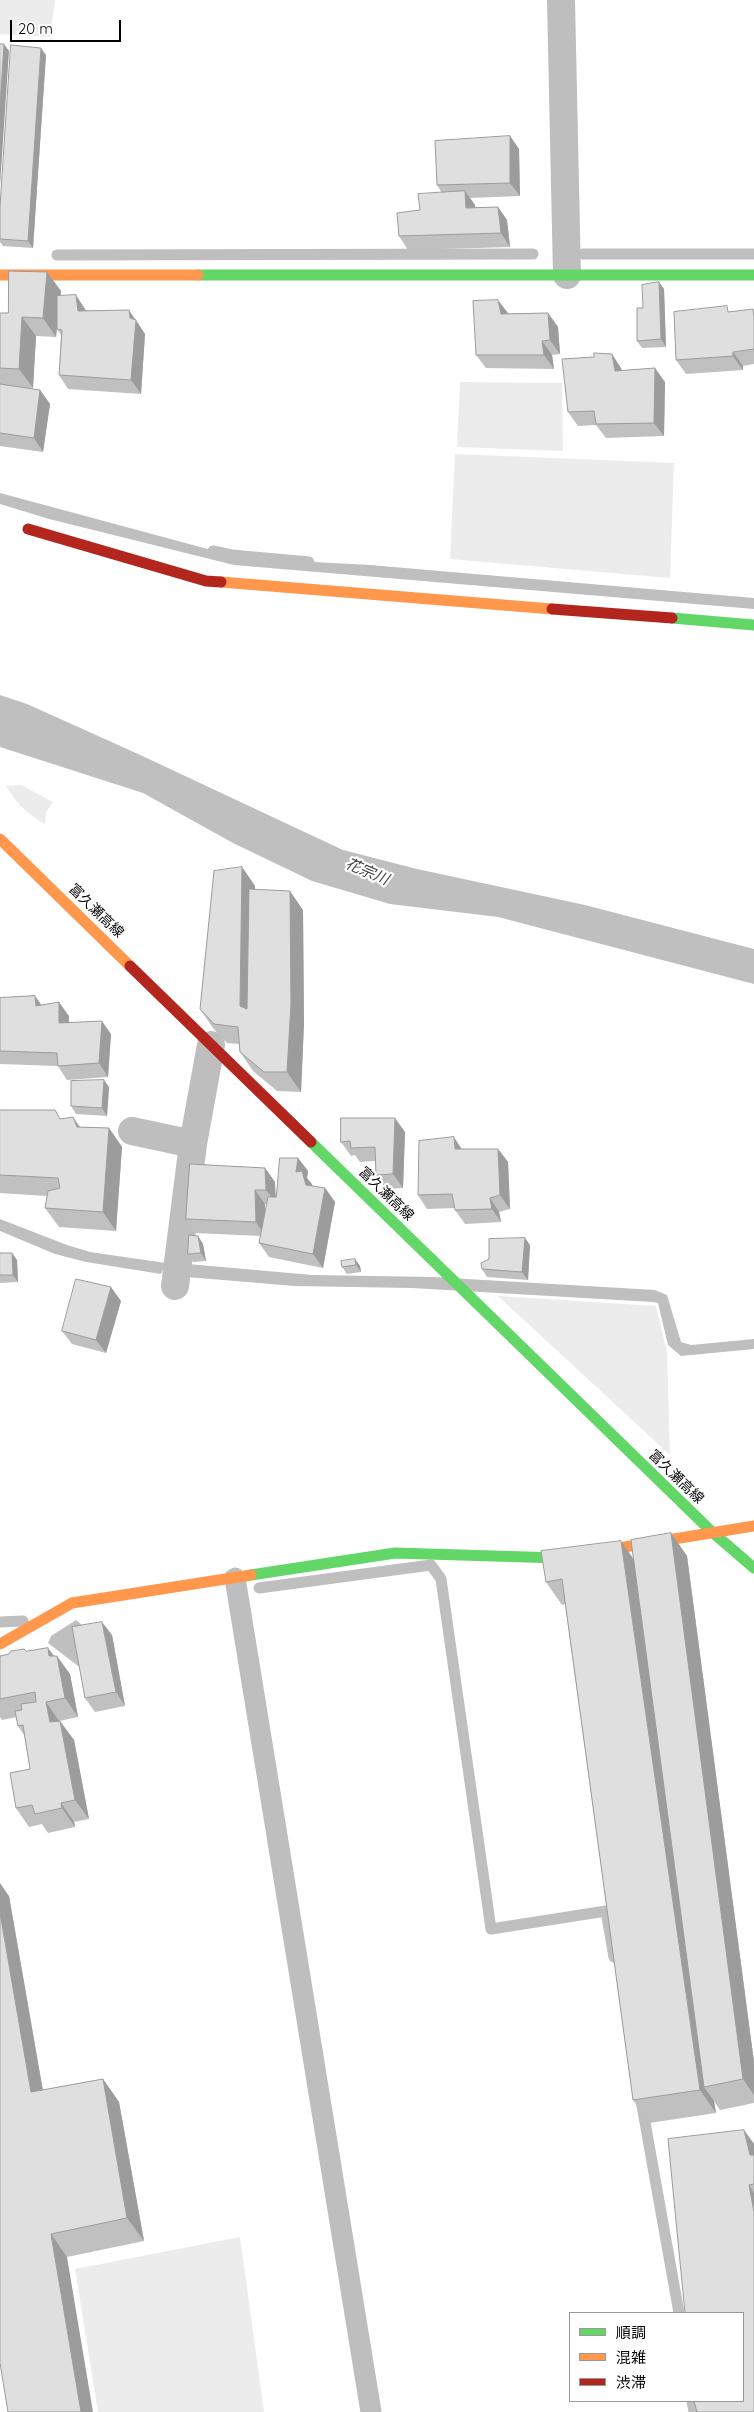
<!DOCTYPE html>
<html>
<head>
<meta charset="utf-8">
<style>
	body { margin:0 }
	#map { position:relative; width:754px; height:2412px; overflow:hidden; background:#fff; font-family:Quicksand,"Noto Sans JP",sans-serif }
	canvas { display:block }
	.legend { position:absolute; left:569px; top:2312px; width:175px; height:90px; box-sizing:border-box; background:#fff; border:1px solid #999; margin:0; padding:6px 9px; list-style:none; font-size:15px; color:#000 }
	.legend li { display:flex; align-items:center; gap:10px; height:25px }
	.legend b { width:25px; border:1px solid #999 }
	.scale { position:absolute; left:10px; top:20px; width:111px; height:22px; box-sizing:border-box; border:2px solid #000; border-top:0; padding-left:6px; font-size:15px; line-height:18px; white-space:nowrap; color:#000; -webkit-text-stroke:4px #fff; paint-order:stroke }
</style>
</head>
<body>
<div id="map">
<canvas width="754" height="2412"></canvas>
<ul class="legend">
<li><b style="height:6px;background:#63d668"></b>順調</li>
<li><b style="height:6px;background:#ff974d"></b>混雑</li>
<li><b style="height:6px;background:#b3261e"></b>渋滞</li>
</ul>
<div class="scale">20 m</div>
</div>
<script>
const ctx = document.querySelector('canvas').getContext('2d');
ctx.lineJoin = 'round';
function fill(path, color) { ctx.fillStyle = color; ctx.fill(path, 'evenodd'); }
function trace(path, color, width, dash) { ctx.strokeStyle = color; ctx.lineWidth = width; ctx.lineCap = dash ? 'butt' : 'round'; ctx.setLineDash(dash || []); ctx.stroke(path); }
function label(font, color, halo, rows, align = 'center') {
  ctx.font = font + ' Quicksand,"Noto Sans JP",sans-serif'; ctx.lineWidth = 4.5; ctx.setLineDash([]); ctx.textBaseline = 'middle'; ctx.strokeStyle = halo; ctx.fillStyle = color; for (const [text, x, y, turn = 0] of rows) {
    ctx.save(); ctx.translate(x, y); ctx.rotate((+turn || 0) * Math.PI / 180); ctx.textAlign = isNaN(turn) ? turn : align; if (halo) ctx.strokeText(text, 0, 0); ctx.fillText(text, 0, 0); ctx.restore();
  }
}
fill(new Path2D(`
	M0 0H55L50 37 0 34Z
	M460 382 562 383 563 451 457 447Z
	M455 454 674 463 670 578 450 559Z
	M21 785 53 802 46 812 45 824C28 815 15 802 6 786Z
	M498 1296 656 1306 667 1352 670 1455Z
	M240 2237 264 2412H98L75 2269Z`), '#ececec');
fill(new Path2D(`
	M0 493 241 558 370 565 754 598V609L234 565 49 519 0 504Z
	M0 695 27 704 136 753 343 850 417 869 585 905 754 949V984L498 917 390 904 312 881 233 843 143 793 0 747Z
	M0 1219 67 1245 90 1252 166 1263 161 1274 86 1262 55 1254 0 1231Z
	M188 1264 312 1275 433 1277 655 1290 667 1295 681 1342 691 1345 754 1339V1349L681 1356 668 1345 658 1303 653 1302 412 1288 295 1286 187 1277Z
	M76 1620 82 1625 76 1633 82 1669 48 1643 51 1636Z`), '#bfbfbf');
trace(new Path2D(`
	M583 254H754
	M57 255 533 254
	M213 551 232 555 309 562
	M259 1588 431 1565 441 1579 491 1929 606 1911 614 1957
	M0 1622 23 1621
	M641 2100 679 2313
	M692 2401 694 2412`), '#bfbfbf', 11);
trace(new Path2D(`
	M235 1578 371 2412`), '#bebebe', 21);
trace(new Path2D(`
	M561 0 567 275
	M132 1131 193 1144
	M175 1286 193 1144 211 1045`), '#bebebe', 28);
trace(new Path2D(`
	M198 275H754
	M672 618 754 625
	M311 1142 711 1531 754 1568
	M251 1575 395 1553 559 1558 594 1552`), '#63d668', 11);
trace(new Path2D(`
	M0 275H198
	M221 582 552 609
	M0 839 130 966
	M594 1552 754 1526
	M0 1644 72 1603 251 1575`), '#ff974d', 11);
trace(new Path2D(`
	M28 529 206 581 221 582
	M552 609 672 618
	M130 966 311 1142`), '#b3261e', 11);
fill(new Path2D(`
	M46 55 33 248 3 246 0 242V207Z
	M510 136 519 149 520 196 470 198 475 205V207H498L507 220 510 247 408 250 399 236 420 210 442 193 437 185Z
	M47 272 61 291 60 296 85 309 86 310 139 323V325L145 334 141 394 68 389 59 375 61 335 57 329 56 337 36 336 33 388H29L40 390 50 404 43 452 0 446V313H8Z
	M659 282 664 289 666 347 642 348 637 341 643 308Z
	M754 310V364L743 366V370L686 374 676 360 731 312Z
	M508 313V314L548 313 558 327 560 354 552 355 554 369 486 368 476 355Z
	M621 368 622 370 665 382 664 436 606 438 596 425 578 426 568 412Z
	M242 867 255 886V890L303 910 304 1023 301 1092 277 1091 253 1071 240 1052 239 1044 227 1043 213 1028 200 1009Z
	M35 996 41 1005 69 1016V1023L111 1034 108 1077 67 1080 58 1066 0 1064V998Z
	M109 1087 107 1116 76 1114 71 1106Z
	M0 1110 61 1119 80 1127 109 1128 122 1147 116 1231 59 1227 45 1208 47 1196 0 1193Z
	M405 1132 403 1188 386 1189 376 1175 375 1161 360 1162 355 1155 351 1156 341 1142Z
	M462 1149H498L508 1162 510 1209 499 1212 501 1222 465 1224 455 1210V1208L427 1209 418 1195Z
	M298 1158 308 1171 307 1178 312 1186 325 1188 335 1202 323 1268 269 1257 259 1243 261 1236 195 1233 186 1219 265 1168 275 1182V1197ZM265 1204H267L265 1214Z
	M198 1236 203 1244 206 1261 193 1262 188 1254Z
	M530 1245 528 1280 487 1277 482 1269 489 1259Z
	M0 1253 17 1260 18 1282 0 1283Z
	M355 1259 360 1266 361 1272 347 1274 342 1267Z
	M121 1301 106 1353 72 1344 62 1331Z
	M671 1533 687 1556 754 2062V2103L720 2110 714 2101 716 2113 649 2123 633 2100 565 1604 562 1605 546 1582 634 1559Z
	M112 1635 125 1706 95 1712 85 1698Z
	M48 1648 54 1656 70 1674 78 1717 59 1721 74 1740 89 1819 74 1822 75 1827 48 1833 42 1824 29 1827 16 1808 30 1769 24 1735 18 1726 17 1717 2 1720 0 1717V1656Z
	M9 1896 43 2090 103 2079 119 2102 144 2241 67 2257 0 2363Z
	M744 2130 754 2144V2412Z`), '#c0c0c0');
fill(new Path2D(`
	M4 44 9 51 0 186V107Z
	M41 48 46 55 33 248 28 241Z
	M510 136 519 149 520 196 510 183Z
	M465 191 475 205 476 221 466 208Z
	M498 207 507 220 510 247 501 233Z
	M47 272 61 291 56 337 43 318Z
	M659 282 664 289 666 347 661 339Z
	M76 295 85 309 88 324 78 311Z
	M498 300 508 313 511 328 501 314Z
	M129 310 145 334 141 394 131 380Z
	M548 313 558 327 560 354 550 340Z
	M22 317 36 336 33 388 19 369Z
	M542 341 552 355 554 369 544 355Z
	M733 352 743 366V370L733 356Z
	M612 354 621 368 624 385 615 371Z
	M655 368 665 382 664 436 654 423Z
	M40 390 50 404 43 452 34 438Z
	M242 867 255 886 253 1025 240 1006Z
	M290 891 303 910 304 1023 301 1092 287 1072Z
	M35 996 45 1010 36 1006Z
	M59 1002 69 1016 68 1037 59 1023Z
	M102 1021 111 1034 108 1077 99 1063Z
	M104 1080 109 1087 107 1116 102 1108Z
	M73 1117 86 1136 77 1127Z
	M395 1118 405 1132 403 1188 393 1174Z
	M109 1128 122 1147 116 1231 103 1212Z
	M454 1137 463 1151 455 1149Z
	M498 1149 508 1162 510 1209 500 1195Z
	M298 1158 308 1171 307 1178 312 1184 315 1199 296 1172Z
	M265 1168 275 1182 276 1203 266 1190Z
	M325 1188 335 1202 323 1268 313 1254Z
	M255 1190 265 1204V1236L256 1222Z
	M490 1198 499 1212 501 1222 492 1209Z
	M198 1236 203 1244 206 1261 201 1253Z
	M525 1238 530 1245 528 1280 522 1272Z
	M12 1253 17 1260 18 1282 13 1275Z
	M355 1259 360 1266 361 1272 356 1265Z
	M111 1287 121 1301 106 1353 96 1340Z
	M671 1533 687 1556 754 2062V2095L743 2079Z
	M621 1541 637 1564 704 2087 714 2101 716 2113 700 2090Z
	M102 1622 112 1635 125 1706 116 1692Z
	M48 1648 58 1662 57 1656 70 1674 78 1717 65 1698 49 1656Z
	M46 1702 59 1721 63 1741 50 1722Z
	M60 1721 74 1740 89 1819 75 1800Z
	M61 1803 74 1822 75 1827 62 1808Z
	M0 1883 9 1896 47 2115 31 2092 0 1913Z
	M103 2079 119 2102 144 2241 127 2218Z
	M744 2130 754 2144V2162L750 2155Z
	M749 2185 754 2193V2212Z
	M51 2234 67 2257 93 2412H81Z`), '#9c9c9c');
const building = new Path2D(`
	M0 44H4L0 107Z
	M11 45 41 48 28 241 0 239V207Z
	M510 136V183L437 185 435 141Z
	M465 191 466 208 498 207 501 233 399 236 397 213 420 210 418 194Z
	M9 271 47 272 43 318 22 317 19 369 0 368V313H8Z
	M659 282 661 339 637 341V308H643L642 285Z
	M76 295 78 311 129 310 130 318 136 320 131 380 59 375 62 330 57 329V296Z
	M498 300 501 314 548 313 550 340 542 341 544 355H476L473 301Z
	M727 306 728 312 753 309 754 317V349L733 352V356L676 360 674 312Z
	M594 353 612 354 615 371 655 368 654 423 596 424 594 411 568 412 562 359 594 357Z
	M0 384 40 390 34 438 0 433Z
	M242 867 240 1006 247 1009 249 889 290 891 291 1004 287 1072H264L240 1052 238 1027 214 1024 200 1009 214 871Z
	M35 996 36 1006 59 1002V1023L102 1021 99 1063 58 1066 57 1053 0 1051V998Z
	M104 1080 102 1108 71 1106V1081Z
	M0 1110H55L60 1119 73 1117 77 1127 109 1128 103 1212 45 1208 48 1191 60 1188 58 1178 0 1175Z
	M341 1118H395L393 1174 376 1175 375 1147 351 1148 350 1141 341 1142Z
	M454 1137 455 1149H498L500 1195 490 1198 492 1209 455 1210 452 1194 418 1195 419 1141Z
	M280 1158H298L296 1172 302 1171 306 1185 325 1188 313 1254 259 1243 268 1197H276Z
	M190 1164 265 1168 266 1190H255L256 1222 186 1219Z
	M189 1235 198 1236 201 1253 188 1254Z
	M525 1238 522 1272 482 1269 481 1263 489 1259V1239Z
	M0 1253H12L13 1275H0Z
	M355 1259 356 1265 342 1267 341 1261Z
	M76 1279 111 1287 96 1340 62 1331Z
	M671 1533 743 2079 704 2087 631 1540Z
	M621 1541 700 2090 633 2100 562 1579 546 1582 541 1551Z
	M102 1622 116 1692 85 1698 72 1627Z
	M48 1648 49 1656H57L65 1698 46 1702 50 1722 60 1721 75 1800 61 1803 62 1808 35 1814 32 1805 16 1808 10 1773 30 1769 23 1725 18 1726 15 1711 22 1710 21 1704 36 1702 35 1692 0 1699V1656L9 1654 11 1651 24 1649 26 1651Z
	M0 1913 31 2092 103 2079 127 2218 51 2234 81 2412H8L0 2363Z
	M744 2130 750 2155H754V2184L749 2185 754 2212V2412H697L694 2401H743V2313H685L668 2139Z`);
fill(building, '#dfdfdf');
trace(building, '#9c9c9c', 1);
label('14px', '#000', '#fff', [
	["富久瀬高線",96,911,44],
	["富久瀬高線",386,1194,44],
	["富久瀬高線",676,1477,44]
]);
label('italic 15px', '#444', '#fff', [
	["花宗川",367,872,23]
]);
</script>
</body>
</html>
